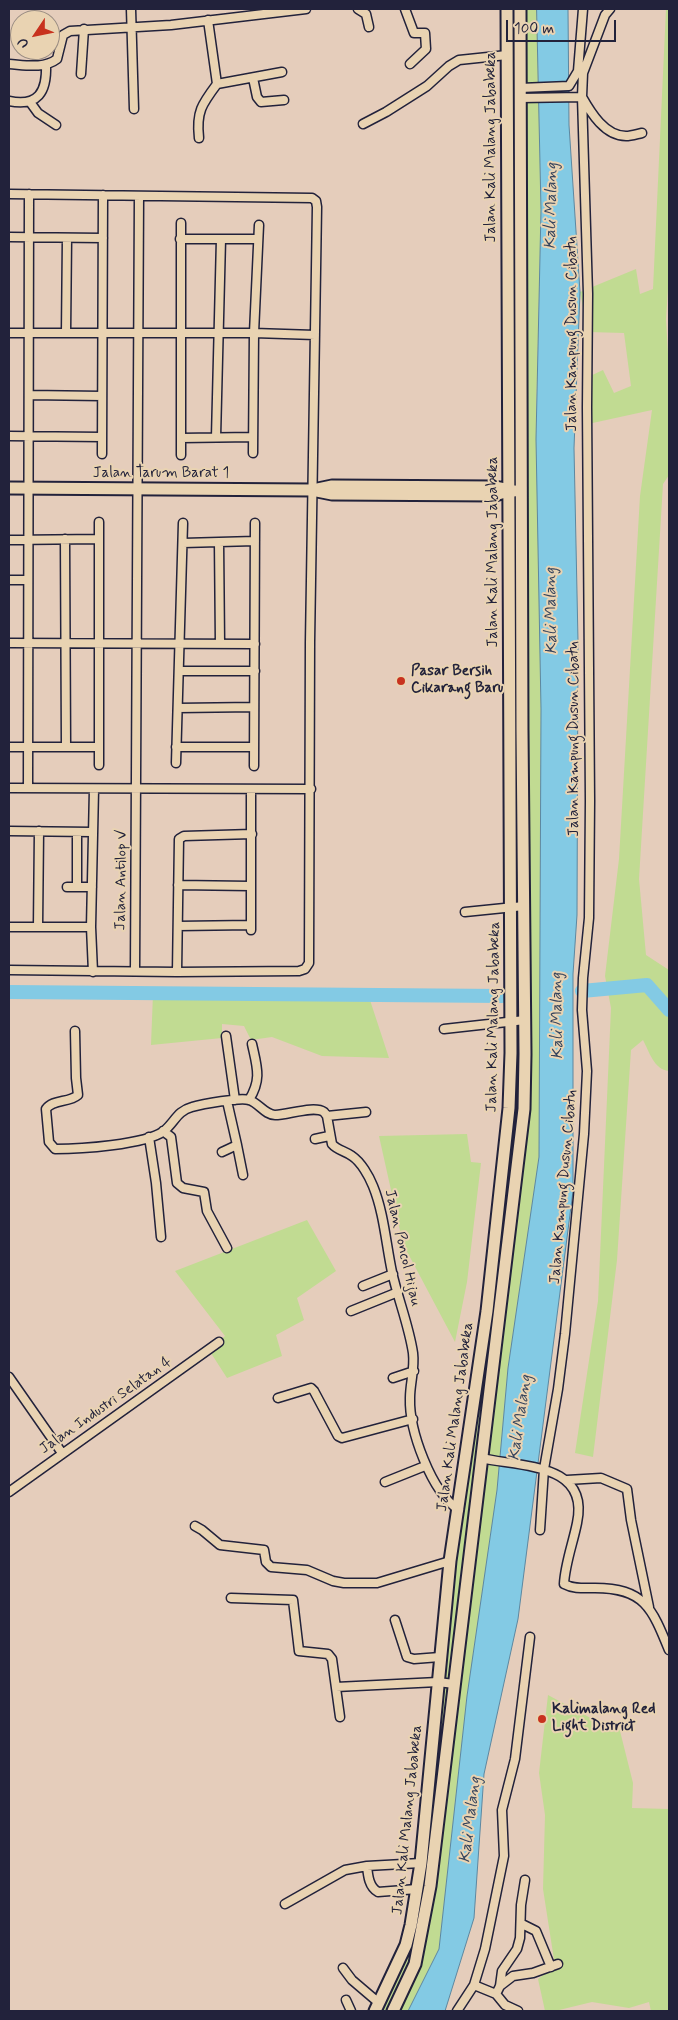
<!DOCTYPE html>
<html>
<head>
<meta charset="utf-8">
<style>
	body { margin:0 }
	#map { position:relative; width:678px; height:2020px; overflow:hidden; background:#e5cdbb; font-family:Mynerve,sans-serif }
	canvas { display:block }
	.frame { position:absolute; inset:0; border:10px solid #22223b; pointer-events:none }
	.north { position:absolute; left:10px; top:10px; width:50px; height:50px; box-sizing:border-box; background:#e9d3b2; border:1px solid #998c82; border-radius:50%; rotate:236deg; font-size:14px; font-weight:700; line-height:20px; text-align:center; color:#22223b }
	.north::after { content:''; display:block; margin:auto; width:18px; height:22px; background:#c8321e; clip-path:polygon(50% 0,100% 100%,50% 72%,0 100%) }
	.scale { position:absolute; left:506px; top:20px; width:110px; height:22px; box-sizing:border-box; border:2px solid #22223b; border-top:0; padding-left:6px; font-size:15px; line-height:18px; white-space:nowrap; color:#22223b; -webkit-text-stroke:4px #e9d3b2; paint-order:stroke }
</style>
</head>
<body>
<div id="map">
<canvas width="678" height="2020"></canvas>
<div class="frame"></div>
<div class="north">U</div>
<div class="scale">100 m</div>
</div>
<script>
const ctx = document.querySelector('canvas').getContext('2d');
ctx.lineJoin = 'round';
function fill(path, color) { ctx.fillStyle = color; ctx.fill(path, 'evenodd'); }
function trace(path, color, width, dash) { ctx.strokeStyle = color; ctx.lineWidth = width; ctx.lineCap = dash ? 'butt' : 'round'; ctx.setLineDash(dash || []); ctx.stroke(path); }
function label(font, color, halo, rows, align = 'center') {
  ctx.font = font + ' Mynerve,sans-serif'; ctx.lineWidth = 4; ctx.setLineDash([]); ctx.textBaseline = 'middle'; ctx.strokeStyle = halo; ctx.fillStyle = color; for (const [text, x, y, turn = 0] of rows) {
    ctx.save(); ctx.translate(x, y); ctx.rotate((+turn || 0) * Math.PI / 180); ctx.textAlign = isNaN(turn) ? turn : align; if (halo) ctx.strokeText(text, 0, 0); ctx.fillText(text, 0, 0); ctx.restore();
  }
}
fill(new Path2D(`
	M507 9H537L541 210 536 420 541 685 539 1157 508 1368 497 1490 467 1696 439 1949 408 2011H375L401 1958 431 1765 509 1108Z
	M666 9H669V273L666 319 669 371V475L663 484 639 879 646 955 669 970V1071C654 1070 649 1051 643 1040L631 1050 617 1260 593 1457 575 1453 598 1301 611 1008 605 976 619 859 640 496 652 410 588 424 586 378 603 370 614 393 631 386 624 333 588 332 580 292 636 269 640 294 653 289Z
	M153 994H368L389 1058 322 1056 272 1037 251 1040 244 1026 222 1024V1038L151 1045Z
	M467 1134 471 1162 481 1163 467 1282 455 1342 403 1244 379 1136Z
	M307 1220 336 1271 297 1298 304 1320 276 1335 282 1356 227 1378 209 1350 225 1336 175 1271Z
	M548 1695 598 1722 618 1723 633 1783 632 1808 669 1809V2011H651L649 2002 629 2008 592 2002 555 2011H545L538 1979 555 1966 543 1889 545 1815 539 1773Z`), '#c1db92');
const water = new Path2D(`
	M537 9H568L569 125 580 292 574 448 578 641 577 915 573 974V1191L518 1619 484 1774 474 1918 445 2011H408L439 1949 467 1696 497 1490 508 1368 539 1157 541 709 536 439 541 210Z`);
fill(water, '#83cae4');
trace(water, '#5c87a0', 1);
trace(new Path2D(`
	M582 991 647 985 669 1010
	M9 992 502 996`), '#83cae4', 14);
const street = new Path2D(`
	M131 9 134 109
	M358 9 366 14 369 27
	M405 9 414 33H425L426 49 410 64
	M9 64C25 65 44 69 57 59L63 35 70 31 171 25 306 9
	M583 73 605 15 610 9
	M81 74 84 29
	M253 78 257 97 261 102 284 100
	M217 84 282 72
	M520 88 569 86 578 71
	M520 98 582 97C591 113 605 136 626 136 631 136 637 134 642 133
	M9 101C38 107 47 92 46 65
	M30 102 38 113 56 125
	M363 124 386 112 427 86 449 66 459 60 507 55
	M199 138C196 112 202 104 217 84L208 20
	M9 194 312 198 316 201 317 207 310 642 309 963 305 969 299 971 177 972 9 970
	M181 223V455
	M9 237 103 238
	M180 239H258
	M9 333H254L315 335
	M66 333 67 238
	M29 395 102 396
	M9 436 102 437
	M216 437 221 239
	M181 438 253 437
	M253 453 254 333 259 225
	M102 454 103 195
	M99 522V765
	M65 539 66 747
	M9 540 99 539
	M219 542 220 644
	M183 543 255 541
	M9 580H28
	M9 643 255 644
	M179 671H255
	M178 708 254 707
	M9 747H99
	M176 747H254
	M176 763 183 523
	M254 766 255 523
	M9 788 311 789
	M28 788 29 194
	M9 831 92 832
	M77 832V887
	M178 885 250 886
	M67 887H92
	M465 912 524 906
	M178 926 251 925
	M9 927H91
	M38 927 39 831
	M251 930V790
	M135 971 139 196
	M93 972 91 927 94 789
	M177 972 179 839 184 836 252 834
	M444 1029 525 1020
	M75 1031 76 1078 78 1095C69 1103 53 1099 46 1109L49 1142 55 1149C79 1149 145 1145 164 1131 175 1122 177 1111 192 1107 202 1104 241 1097 249 1100 259 1103 265 1115 275 1115 288 1115 314 1105 324 1112L327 1116 332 1144C337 1150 345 1151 352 1156 361 1162 369 1176 373 1186 384 1213 386 1244 392 1272 398 1299 409 1326 413 1353 415 1369 410 1383 410 1398 409 1430 431 1492 459 1510
	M226 1036 235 1100
	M249 1100C262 1079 257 1067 252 1044
	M327 1116 366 1112
	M163 1131 171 1137 177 1183 183 1188 204 1192 207 1211 227 1248
	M149 1137 156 1183 161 1237
	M315 1139 329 1136
	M237 1145 243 1175
	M222 1152 237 1145 227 1101
	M363 1286 393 1274
	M351 1311 398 1292
	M9 1377 62 1453
	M393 1378 414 1371
	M278 1398 311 1388 314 1391 338 1436 342 1438 413 1419
	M481 1458C521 1467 590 1463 577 1523 573 1543 565 1564 564 1584 573 1589 584 1588 595 1588 644 1588 652 1608 669 1650
	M567 1480 601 1478 627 1489 631 1520 649 1607
	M385 1482 425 1466
	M9 1492 219 1342
	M195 1526 202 1530 220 1545 264 1550 266 1562 271 1567 307 1570 333 1581 344 1583H377L450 1561
	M540 1530 544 1469 558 1389 565 1334 584 1134 587 1071 582 1010 583 978 589 918 590 801 587 407 588 294 582 97 583 73 578 71 583 9
	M231 1598 293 1600 299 1651 328 1654 332 1659 340 1717
	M395 1620 407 1657 414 1659 440 1657
	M336 1687 438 1682 454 1684
	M367 1866C368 1876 369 1887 378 1892L417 1889
	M285 1904 345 1870 367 1866 421 1863
	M522 1924 536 1931 551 1967
	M343 1968 352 1980 379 2003
	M474 1985 496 1994 500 1986 502 1971 517 1949 520 1938 521 1905 525 1880
	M500 1986 513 1976 533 1973 558 1964
	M496 1994 505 2005 518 2011
	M346 2000 351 2011
	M457 2011 474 1985 485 1949 504 1856 502 1810 515 1759 530 1637`);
const secondary = new Path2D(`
	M9 488 313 490 332 486 495 487 514 491
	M317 491 332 494 495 495 508 491
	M375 2011 406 1945 411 1925 421 1863 450 1561 487 1311 509 1108 511 1053 507 9
	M393 2011 415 1964 430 1886 524 1109 525 1054 522 730 520 9`);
trace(street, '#22223b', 11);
trace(secondary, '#22223b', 15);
trace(street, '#e9d3b2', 8);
trace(secondary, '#e9d3b2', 11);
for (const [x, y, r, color] of [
	[401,681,5,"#c8321e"],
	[542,1719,5,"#c8321e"]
]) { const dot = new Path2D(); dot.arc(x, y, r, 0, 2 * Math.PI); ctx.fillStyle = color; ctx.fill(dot); trace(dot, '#e9d3b2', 2); }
label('15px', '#22223b', '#e9d3b2', [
	["Jalan Kali Malang Jababeka",492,147,-90],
	["Jalan Kampung Dusun Cibatu",573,334,-90],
	["Jalan Tarum Barat 1",161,474],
	["Jalan Kali Malang Jababeka",494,552,-90],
	["Jalan Kampung Dusun Cibatu",575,739,-90],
	["Jalan Antilop V",122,880,-89],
	["Jalan Kali Malang Jababeka",494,1017,-89],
	["Jalan Kampung Dusun Cibatu",564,1187,-85],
	["Jalan Poncol Hijau",402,1248,77],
	["Jalan Industri Selatan 4",106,1406,-35],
	["Jalan Kali Malang Jababeka",456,1417,-82],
	["Jalan Kali Malang Jababeka",408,1820,-84]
]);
label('bold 15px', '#22223b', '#e9d3b2', [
	["Pasar Bersih",411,672],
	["Cikarang Baru",411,689],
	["Kalimalang Red",552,1710],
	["Light District",552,1727]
], 'left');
label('italic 16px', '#35445d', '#e9d3b2', [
	["Kali Malang",552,206,-89],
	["Kali Malang",552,611,-91],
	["Kali Malang",558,1016,-91],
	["Kali Malang",521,1418,-82],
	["Kali Malang",471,1820,-83]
]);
</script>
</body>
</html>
